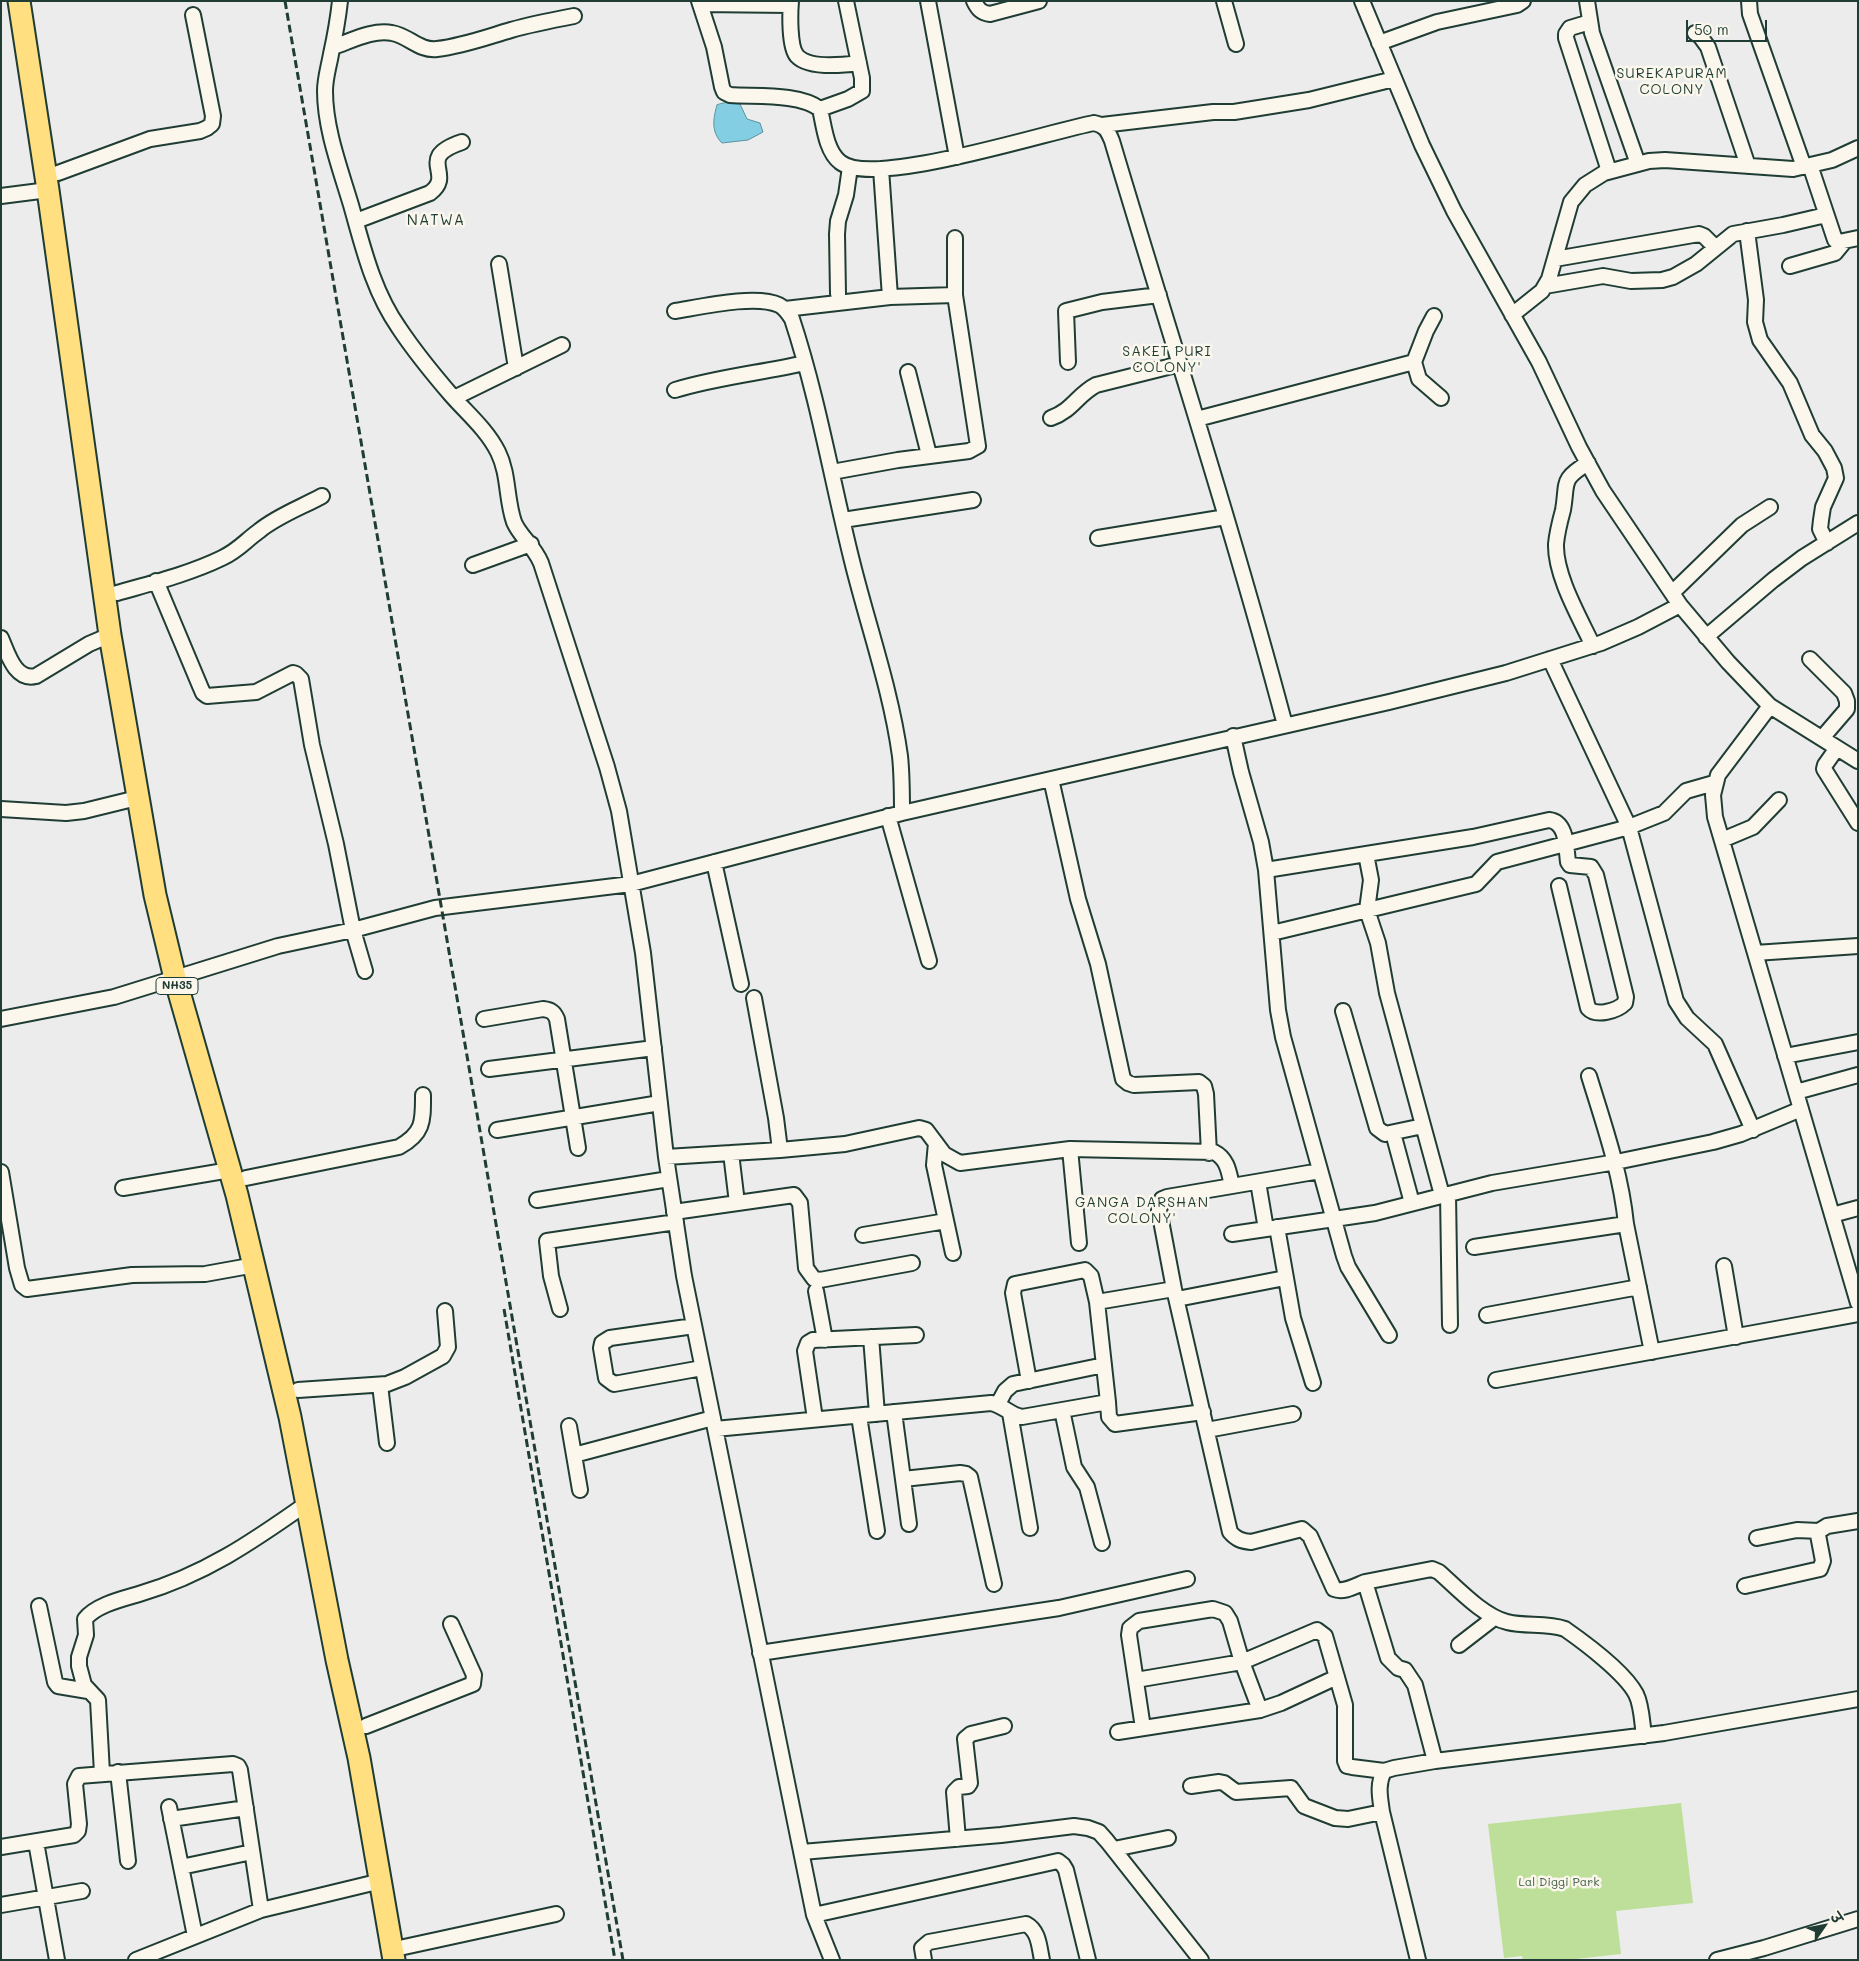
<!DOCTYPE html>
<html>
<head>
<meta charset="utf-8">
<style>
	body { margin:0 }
	#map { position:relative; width:1859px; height:1961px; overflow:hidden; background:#ececec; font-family:Mali,"Playpen Sans Deva",sans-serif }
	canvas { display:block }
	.frame { position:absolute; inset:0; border:2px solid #1f3d34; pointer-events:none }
	.north { position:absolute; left:1799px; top:1901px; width:50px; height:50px; -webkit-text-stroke:4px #fbf7ec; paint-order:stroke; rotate:57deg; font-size:14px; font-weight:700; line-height:20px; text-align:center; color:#1f3d34 }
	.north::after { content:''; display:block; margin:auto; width:18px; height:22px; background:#1f3d34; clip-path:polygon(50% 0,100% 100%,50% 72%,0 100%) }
	.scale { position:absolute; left:1686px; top:20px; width:81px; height:22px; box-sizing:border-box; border:2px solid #1f3d34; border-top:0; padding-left:6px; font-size:15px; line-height:18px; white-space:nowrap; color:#1f3d34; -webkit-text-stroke:4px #fbf7ec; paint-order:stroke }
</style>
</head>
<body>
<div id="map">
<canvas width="1859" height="1961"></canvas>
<div class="frame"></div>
<div class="north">उ</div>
<div class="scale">50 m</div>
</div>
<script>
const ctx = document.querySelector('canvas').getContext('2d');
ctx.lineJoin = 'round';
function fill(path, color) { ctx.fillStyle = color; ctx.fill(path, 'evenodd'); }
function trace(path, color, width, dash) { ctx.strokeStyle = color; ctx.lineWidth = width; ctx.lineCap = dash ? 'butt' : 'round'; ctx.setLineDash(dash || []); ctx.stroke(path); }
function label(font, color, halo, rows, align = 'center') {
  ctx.font = font + ' Mali,sans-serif'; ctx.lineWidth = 5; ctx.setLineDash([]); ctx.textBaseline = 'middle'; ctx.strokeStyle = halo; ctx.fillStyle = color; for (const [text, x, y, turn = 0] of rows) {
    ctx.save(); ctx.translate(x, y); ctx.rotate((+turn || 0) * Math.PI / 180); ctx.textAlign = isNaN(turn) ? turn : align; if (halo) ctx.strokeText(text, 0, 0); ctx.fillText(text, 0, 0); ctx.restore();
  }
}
fill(new Path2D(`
	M1681 1803 1693 1903 1616 1911 1621 1954 1567 1960H1523L1522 1956 1504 1958 1488 1824Z`), '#bddf99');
const water = new Path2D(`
	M728 102 740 104 747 119 760 123 763 132 748 140 722 143C711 132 713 119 717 105Z`);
fill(water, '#83cee3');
trace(water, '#5b949d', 1);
const minor = new Path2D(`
	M340 1C338 19 335 36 331 54 329 66 325 78 325 91 325 129 340 168 351 205 363 247 373 291 399 328 415 352 433 374 452 396 468 414 487 430 498 452 509 474 506 499 514 522 519 535 534 546 541 563L607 767 619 811 643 953 666 1157 684 1276 814 1915 832 1960
	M699 1 714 47 722 87 724 92 730 95C756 97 799 93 820 109 824 126 826 151 840 162 872 189 1050 131 1094 123 1105 125 1108 131 1112 141 1170 336 1233 529 1285 725
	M791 1C790 13 789 47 797 56 809 69 844 65 859 63
	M928 1 957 157
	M974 1C978 9 981 13 990 14L1039 1
	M1224 1 1236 44
	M1362 1 1422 145 1454 211 1539 362 1579 447 1603 491 1680 605 1728 662 1770 706 1718 775 1713 795 1715 817 1858 1303
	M1587 1 1592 33 1638 164
	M1749 1 1750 14 1804 167
	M700 4 790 5
	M1590 22 1570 28 1566 34V38L1609 171
	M1695 33 1700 36 1708 47 1748 166
	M1379 43 1437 22 1517 5 1523 1
	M333 47C351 41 373 29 392 33 409 36 419 51 437 49 463 46 487 37 511 30 532 24 553 20 574 16
	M820 109 848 99 862 91V78L846 1
	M1102 125 1213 112H1234L1309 100 1394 79
	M1810 165 1835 240 1839 242 1858 238
	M881 169 890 297
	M58 173 150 139 200 131 207 128 212 124 213 116 193 15
	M1 196 48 190
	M356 221 430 193C456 174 414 158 462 142
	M1747 231 1756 300 1755 322 1760 340 1790 383 1812 435 1825 451 1834 468 1836 478 1823 507 1821 520 1820 529 1827 543
	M1555 259 1699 234 1704 236 1715 247
	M499 264 516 368
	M1790 266 1835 253 1844 242
	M1545 286 1603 276 1631 281 1662 280 1673 277 1696 264 1733 234 1783 225 1826 215
	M838 294 837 234 838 221 846 195 850 167
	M785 309 890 297 955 295
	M675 311C700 307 756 294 779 305 785 308 788 313 792 319 818 398 832 481 852 561 868 626 891 690 900 756 902 775 902 794 902 813
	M1512 315 1542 291 1549 279 1571 202 1585 185 1604 173 1649 161 1665 160 1793 169 1832 160 1858 148
	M1068 362 1066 311 1102 302 1159 295
	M1414 362 1419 379 1441 398
	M908 372 929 455
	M675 390C718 377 761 373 805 363
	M454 398 562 345
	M1051 418C1073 410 1077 395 1096 385L1180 364
	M1197 419 1414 362 1426 331 1434 316
	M1588 463C1560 480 1568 482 1563 510 1560 521 1557 533 1556 544 1555 576 1580 618 1593 646
	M832 472 898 460 969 451 978 446 955 295V238
	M843 520 973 500
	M1098 538 1226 517
	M473 565 531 544
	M156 581 200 686 203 693 207 696 256 692 293 673 296 674 301 679 312 745 336 844 353 930 365 971
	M117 593C152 583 189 574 222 558 239 550 245 541 259 531 277 516 302 507 322 496
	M1672 593 1742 525 1770 507
	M1706 637 1773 580 1802 558 1858 523
	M1 638C8 654 15 681 36 676L89 644 110 635
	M1550 659 1629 827 1676 1001 1687 1018 1715 1044 1753 1130
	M1810 659 1844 693 1847 701V709L1822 738
	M1770 706 1858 761
	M1233 736 1241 772 1261 842 1266 870 1278 1010 1283 1037 1344 1256 1348 1267 1389 1335
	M1837 748 1825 765 1824 769 1858 823
	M1051 779 1078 899 1098 964 1123 1079 1128 1083 1134 1085 1199 1082 1204 1086 1206 1094 1209 1153
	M1 809 66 813 84 811 137 798
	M888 816 929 961
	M1722 840 1753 827 1779 800
	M1366 854 1371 880 1367 910 1378 943 1387 993 1442 1195
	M714 862 741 984
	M1266 870 1473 837 1549 820C1567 822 1566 847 1568 862L1570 865 1591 867 1596 875 1626 997 1625 1003C1617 1011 1596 1017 1588 1008L1559 886
	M1272 933 1476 884 1497 862 1629 827 1664 813 1686 791 1714 783
	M1755 953 1858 946
	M754 998 776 1118 780 1150
	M1343 1011 1377 1128 1385 1134 1423 1126
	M1 1019 114 997 278 946 353 930 435 908 631 884 902 813 1389 702 1506 673 1601 643 1638 627 1680 605
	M484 1019 543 1009C551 1010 554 1012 557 1019L578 1148
	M1785 1056 1858 1042
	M489 1069 654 1048
	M1589 1076C1604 1125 1621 1173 1626 1224L1652 1352
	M1796 1092 1858 1075
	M497 1130 660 1103
	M1393 1133 1412 1203
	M936 1143 934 1165 953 1253
	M1070 1149 1079 1243
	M731 1153 737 1203
	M666 1157 780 1150 845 1144 919 1128 926 1130 944 1154 960 1163 1070 1149 1214 1152C1228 1159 1229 1173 1232 1186L1320 1171
	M1 1172 17 1268 22 1285 27 1289 132 1275 205 1274 255 1265
	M246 1178 399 1147C424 1133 423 1121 423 1095
	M1258 1182 1266 1229
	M1232 1186 1167 1197 1162 1199 1159 1210 1174 1289 1230 1532C1236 1539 1241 1541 1251 1542L1302 1529 1310 1536 1334 1589C1344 1593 1355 1586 1365 1582
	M123 1188 230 1170
	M1448 1194 1450 1325
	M537 1200 669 1179
	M674 1212 794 1195 800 1203 806 1268 814 1279 820 1280 912 1263
	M1832 1215 1858 1208
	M1277 1227 1293 1318 1313 1383
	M1232 1234 1375 1213 1492 1183 1616 1162 1713 1142 1741 1134 1801 1109
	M863 1235 946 1221
	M1474 1247 1626 1224
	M1724 1266 1736 1337
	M816 1291 825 1340
	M1177 1299 1285 1278
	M560 1309 551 1276 547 1241 676 1222
	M1487 1315 1639 1287
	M694 1326 610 1338 602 1343 601 1348 606 1378 614 1384 702 1368
	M871 1337 877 1414
	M1496 1380 1858 1314
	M1029 1381 1013 1293 1015 1284 1085 1270 1091 1276 1097 1302
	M380 1385 387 1443
	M298 1390 387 1384 405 1377 443 1356 448 1347 445 1311
	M1108 1402 1109 1417 1115 1424 1203 1412
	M998 1404 1005 1391 1013 1384 1104 1365
	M1062 1410 1074 1467 1087 1487 1102 1543
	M894 1412 909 1524
	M1010 1413 1030 1528
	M859 1416 877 1531
	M815 1419 805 1351 808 1343 813 1340 916 1335
	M569 1426 574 1455
	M715 1429 991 1403C1003 1405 1010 1415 1022 1417L1108 1402 1097 1302 1174 1289
	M1207 1430 1293 1414
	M903 1479 960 1473 966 1474 970 1477 994 1584
	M580 1490 574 1455 713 1418
	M1757 1538 1797 1530 1819 1531
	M1745 1586 1820 1569 1823 1561 1818 1535 1819 1531 1827 1526 1858 1521
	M39 1606 55 1682 58 1686 88 1691
	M1459 1645 1494 1618
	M760 1653 1059 1608 1187 1579
	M1136 1680 1242 1662 1317 1630 1325 1636 1345 1705V1761L1347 1766 1352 1767 1384 1771
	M366 1726 473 1684 474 1675 451 1624
	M1143 1728 1129 1635 1130 1628 1139 1621 1213 1609 1225 1613 1230 1621 1242 1662 1260 1710
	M1118 1732 1260 1710 1281 1703 1337 1677
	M1435 1761 1415 1685 1405 1670 1398 1668 1388 1658 1365 1582 1432 1569 1439 1572C1457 1588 1484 1617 1507 1622 1526 1627 1546 1622 1565 1629 1585 1643 1625 1673 1636 1694 1642 1706 1642 1723 1644 1736
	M118 1772 128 1861
	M102 1773 98 1700 84 1685 79 1666V1657L86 1635 85 1619C96 1605 122 1599 139 1594 204 1575 252 1542 306 1504
	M1191 1786 1219 1782 1224 1783 1236 1792 1291 1788 1304 1806 1335 1818 1348 1819 1382 1812
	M169 1807 195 1936
	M171 1819 246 1808
	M958 1839 954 1792 959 1787 968 1786 970 1783 965 1739 971 1734 1004 1726
	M36 1842 57 1960
	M1 1847 74 1835 78 1831 79 1824 75 1784 79 1776 233 1764 238 1766 240 1770 261 1910
	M1114 1849 1168 1838
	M802 1852 1001 1835 1074 1826 1088 1828 1099 1832 1107 1841 1201 1960
	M181 1867 252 1852
	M1 1905 82 1891
	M814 1915 1058 1861 1063 1865 1066 1870 1088 1960
	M404 1947 556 1914
	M136 1960 261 1910 381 1881
	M924 1960 922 1948 929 1942 1026 1924C1039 1931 1039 1946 1042 1960
	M1418 1960 1382 1812C1380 1797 1377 1785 1384 1771L1394 1768 1435 1761 1664 1733 1858 1699
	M1717 1960 1764 1948 1858 1919`);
const highway = new Path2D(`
	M19 1 48 190 110 635 155 895 175 978 237 1195 290 1417 337 1660 359 1758 394 1960`);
trace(minor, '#1f3d34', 18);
trace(highway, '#1f3d34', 25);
trace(minor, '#fbf7ec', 14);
trace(highway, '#ffdf80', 21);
trace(new Path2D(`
	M285 1 623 1960
	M504 1309 615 1960`), '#1f3d34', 3, [8, 4]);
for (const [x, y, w] of [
	[177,986,42]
]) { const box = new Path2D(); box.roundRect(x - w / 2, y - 8.5, w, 17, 4); ctx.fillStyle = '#fbf7ec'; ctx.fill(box); trace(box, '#1f3d34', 1); }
label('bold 11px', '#1f3d34', null, [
	["NH35",177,986]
]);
label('12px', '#3f5d48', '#fbf7ec', [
	["Lal Diggi Park",1559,1882]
]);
ctx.letterSpacing = '1px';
label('14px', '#1f3d34', '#fbf7ec', [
	["SUREKAPURAM",1672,74],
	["COLONY",1672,90],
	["SAKET PURI",1167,352],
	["COLONY'",1167,368],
	["GANGA DARSHAN",1142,1203],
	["COLONY'",1142,1219]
]);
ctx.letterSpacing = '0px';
ctx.letterSpacing = '1px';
label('15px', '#1f3d34', '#fbf7ec', [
	["NATWA",436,220]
]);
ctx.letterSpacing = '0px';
</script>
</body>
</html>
